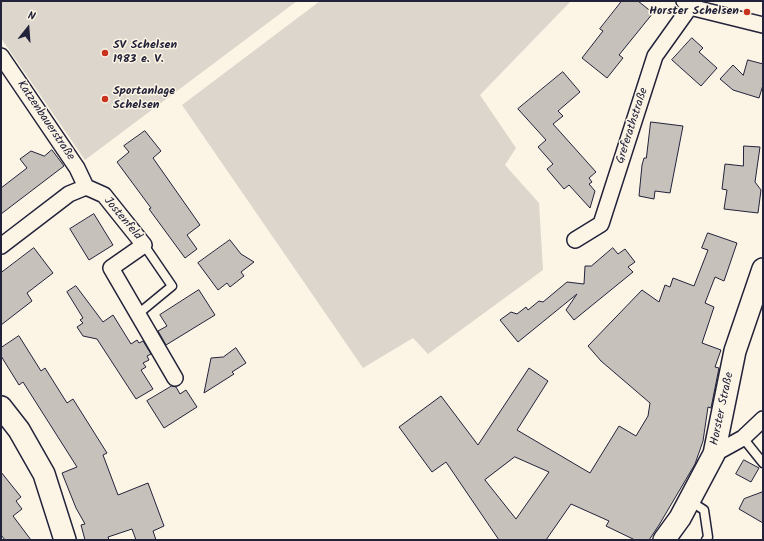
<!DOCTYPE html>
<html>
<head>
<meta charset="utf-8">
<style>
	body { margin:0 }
	#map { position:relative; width:764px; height:541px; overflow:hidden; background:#fcf5e5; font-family:Kalam,sans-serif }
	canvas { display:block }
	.frame { position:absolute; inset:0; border:2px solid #22223b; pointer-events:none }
	.north { position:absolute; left:8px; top:8px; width:40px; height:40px; -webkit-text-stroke:3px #fcf5e5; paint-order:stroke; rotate:17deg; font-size:11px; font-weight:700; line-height:16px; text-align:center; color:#22223b }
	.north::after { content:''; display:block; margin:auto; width:14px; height:18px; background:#22223b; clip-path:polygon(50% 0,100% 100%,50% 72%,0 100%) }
</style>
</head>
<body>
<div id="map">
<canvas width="764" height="541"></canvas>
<div class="frame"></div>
<div class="north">N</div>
</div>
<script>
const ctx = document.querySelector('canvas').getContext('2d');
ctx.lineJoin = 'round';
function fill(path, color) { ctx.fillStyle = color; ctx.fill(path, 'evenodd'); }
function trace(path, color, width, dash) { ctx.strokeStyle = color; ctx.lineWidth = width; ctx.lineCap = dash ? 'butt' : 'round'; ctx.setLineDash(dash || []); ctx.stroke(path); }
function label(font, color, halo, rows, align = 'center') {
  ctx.font = font + ' Kalam,sans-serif'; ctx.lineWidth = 3; ctx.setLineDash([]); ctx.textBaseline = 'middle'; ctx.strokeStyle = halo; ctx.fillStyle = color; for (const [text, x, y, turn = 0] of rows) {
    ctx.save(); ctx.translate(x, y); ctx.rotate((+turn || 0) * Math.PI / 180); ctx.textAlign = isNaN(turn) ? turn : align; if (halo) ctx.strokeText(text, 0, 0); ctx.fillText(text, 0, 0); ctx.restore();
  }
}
fill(new Path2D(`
	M1 1H297L85 160 1 38Z
	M320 1H571L480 95 516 148 505 165 539 203 543 270 428 354 413 338 363 368 182 105Z`), '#dcd6cc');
const building = new Path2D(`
	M622 1H638L653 13 619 55 623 58 607 78 582 58 603 31 600 29Z
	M692 38 703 48 699 52 717 68 701 86 672 60Z
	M748 60 763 64V85L759 98 733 90 720 79 733 65 743 75Z
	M563 72 580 92 558 111 563 116 553 124 596 172 589 178 592 182 589 184 595 191 590 208 569 185 564 189 547 169 553 164 538 147 546 140 518 109Z
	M651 122 683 126 670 193 655 191 654 199 639 196 642 165 644 158H646Z
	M145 131 161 151 153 158 200 225 187 235 197 249 185 258 149 209 151 208 117 162 129 152 124 146Z
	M744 146 760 147 755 182 761 190 758 213 724 209 727 190 722 189 725 164 743 166Z
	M52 150 64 166 1 214V188L27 168 20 159 31 151 44 156Z
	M94 214 113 245 89 260 70 229Z
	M708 233 737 243 724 281 715 277 705 303 714 307 702 343 721 350 715 367 719 368 711 408 708 407 703 441 695 464 659 525 649 540H635L606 526 609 521 571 504 546 540H499L446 462 432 472 399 427 441 396 478 445 529 368 548 381 517 430 590 473 619 426 636 436 648 416 650 403 601 361 588 346 642 290 659 302 665 285 670 287 673 278 694 286 708 250 702 248ZM515 457 549 472 516 519 485 480Z
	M230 240 241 254 254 262 241 272 244 276 230 287 227 283 218 290 198 263Z
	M34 248 53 273 27 293 32 301 1 325V273Z
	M613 248 618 254 625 249 635 262 628 267 633 272 574 320 566 310 577 294 518 342 500 320 511 312 517 314 526 307 528 310 539 301 543 302 567 282 584 284 585 266H591Z
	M76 286 103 322 113 315 131 344 137 340 139 343 143 341 151 354 147 356 149 360 143 363 146 367 141 370 153 389 136 399 97 339 83 336 77 327 83 323 80 320 83 318 67 292Z
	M199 290 215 315 166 345 158 331 167 326 160 315Z
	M19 336 41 371 45 368 67 403 73 399 107 453 103 455 118 495 148 483 164 526 153 531 156 540H136L132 529 108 537 109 540H85L81 525 85 524 76 508 62 473 77 467 23 382 19 385 1 356V348Z
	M236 348 246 363 232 372 234 374 204 393 211 358 223 357Z
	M172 386 176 387 180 394 186 390 197 407 164 428 147 401Z
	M744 460 759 468 751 482 736 474Z
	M1 472 21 497 16 501 22 509 13 516 31 540H5L1 535Z
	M763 492V523L739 509 744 499Z`);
fill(building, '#c6c1bb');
trace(building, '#22223b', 1);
const lane = new Path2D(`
	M138 314 172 286 144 245
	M743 438 763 463
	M690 501 704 510 708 537 706 540`);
const street = new Path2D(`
	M684 1 690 7 763 25
	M1 56 77 168 86 187
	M575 240 601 224 655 56 690 7
	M1 246 69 194 86 187 104 195 144 245 111 268 175 378
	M714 454 743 438 763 419`);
const secondary = new Path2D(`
	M1 407 19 430 44 474 65 540
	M664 540 680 518 714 454 735 351 763 269`);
trace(lane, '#22223b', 11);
trace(street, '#22223b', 18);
trace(secondary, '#22223b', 24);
trace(lane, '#fcf5e5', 8);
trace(street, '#fcf5e5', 15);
trace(secondary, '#fcf5e5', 21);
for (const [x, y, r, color] of [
	[747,12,4,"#c8321e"],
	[105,53,4,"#c8321e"],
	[105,99,4,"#c8321e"]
]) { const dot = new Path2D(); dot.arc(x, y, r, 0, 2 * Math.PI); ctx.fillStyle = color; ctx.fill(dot); trace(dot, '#fcf5e5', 1.5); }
label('bold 12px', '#22223b', '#fcf5e5', [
	["Horster Schelsen",739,12,"right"],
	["SV Schelsen",113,46],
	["1983 e. V.",113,60],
	["Sportanlage",113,92],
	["Schelsen",113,106]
], 'left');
label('12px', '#22223b', '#fcf5e5', [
	["Katzenbauerstraße",45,121,56],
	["Greferathstraße",633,126,-72],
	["Jostenfeld",122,219,50],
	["Horster Straße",723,409,-78]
]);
</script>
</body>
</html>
